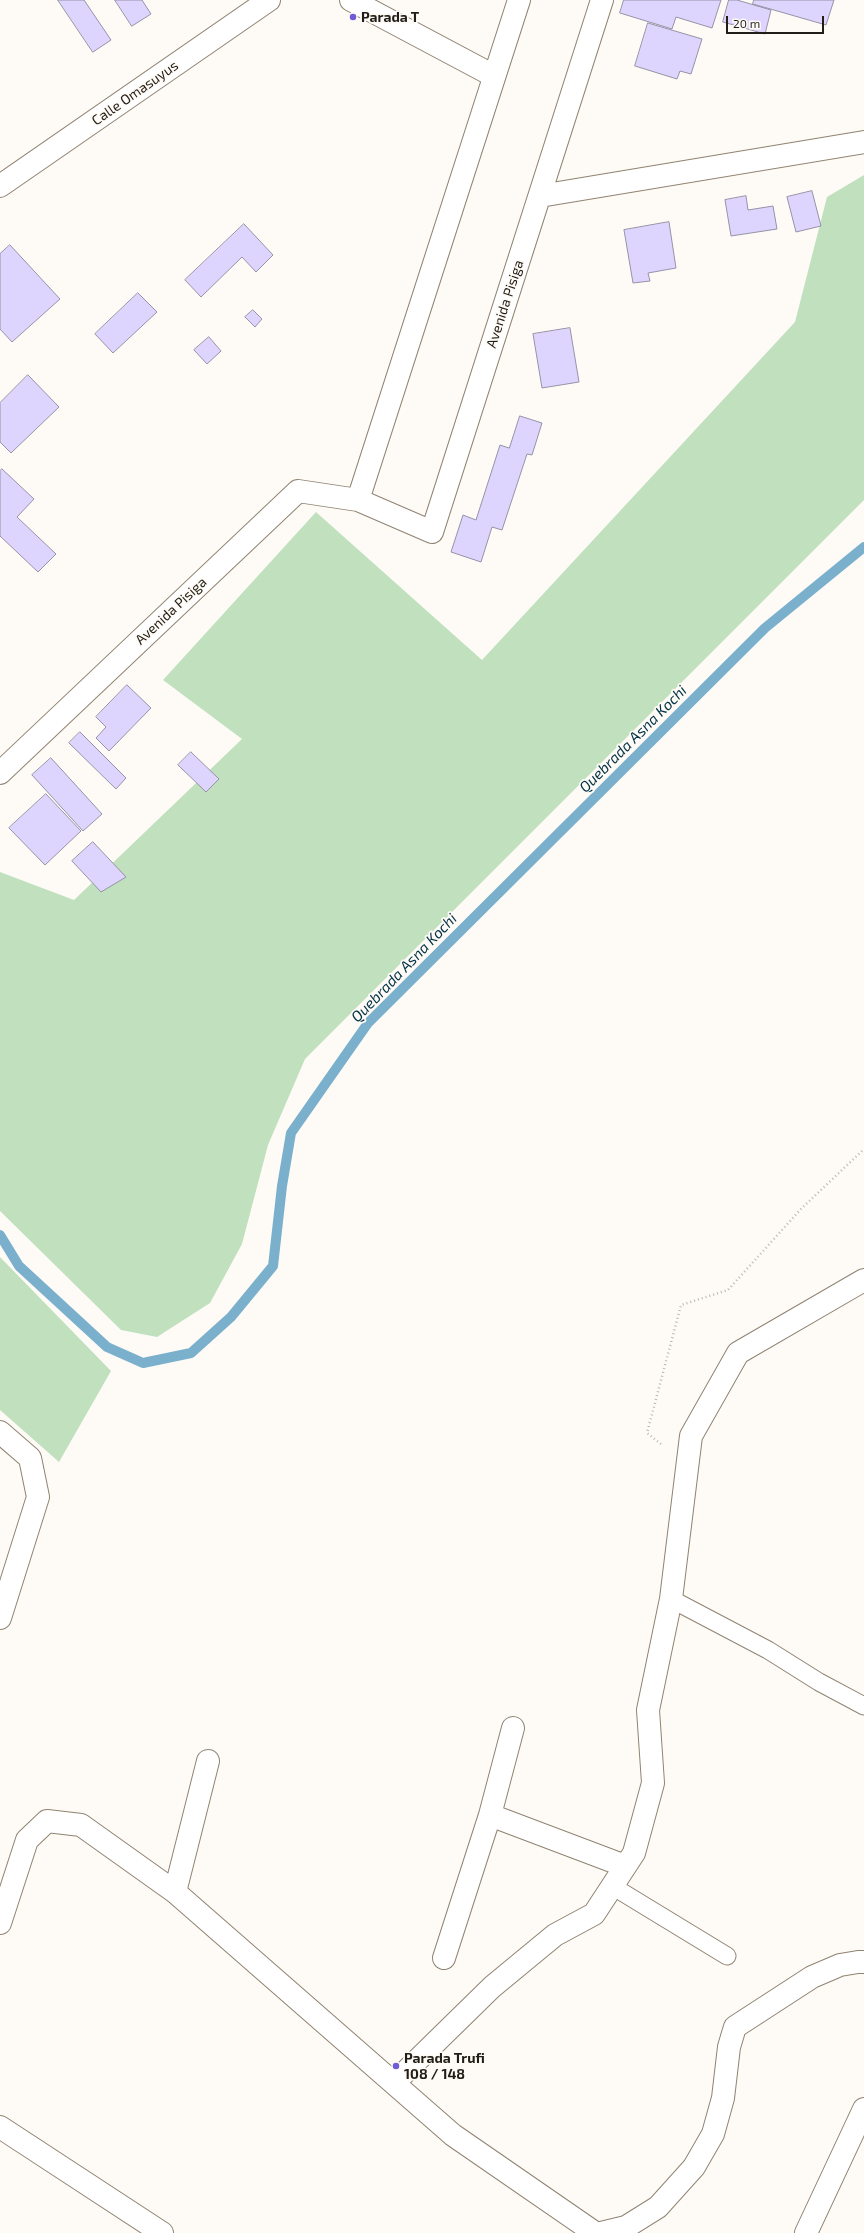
<!DOCTYPE html>
<html>
<head>
<meta charset="utf-8">
<style>
	body { margin:0 }
	#map { position:relative; width:864px; height:2233px; overflow:hidden; background:#fefbf7; font-family:"Exo 2",sans-serif }
	canvas { display:block }
	.scale { position:absolute; left:726px; top:16px; width:98px; height:18px; box-sizing:border-box; border:2px solid #221d16; border-top:0; padding-left:5px; font-size:12px; line-height:14px; white-space:nowrap; color:#221d16; -webkit-text-stroke:3px #fefbf7; paint-order:stroke }
</style>
</head>
<body>
<div id="map">
<canvas width="864" height="2233"></canvas>
<div class="scale">20 m</div>
</div>
<script>
const ctx = document.querySelector('canvas').getContext('2d');
ctx.lineJoin = 'round';
function fill(path, color) { ctx.fillStyle = color; ctx.fill(path, 'evenodd'); }
function trace(path, color, width, dash) { ctx.strokeStyle = color; ctx.lineWidth = width; ctx.lineCap = dash ? 'butt' : 'round'; ctx.setLineDash(dash || []); ctx.stroke(path); }
function label(font, color, halo, rows, align = 'center') {
  ctx.font = font + ' "Exo 2",sans-serif'; ctx.lineWidth = 3.5; ctx.setLineDash([]); ctx.textBaseline = 'middle'; ctx.strokeStyle = halo; ctx.fillStyle = color; for (const [text, x, y, turn = 0] of rows) {
    ctx.save(); ctx.translate(x, y); ctx.rotate((+turn || 0) * Math.PI / 180); ctx.textAlign = isNaN(turn) ? turn : align; if (halo) ctx.strokeText(text, 0, 0); ctx.fillText(text, 0, 0); ctx.restore();
  }
}
fill(new Path2D(`
	M864 175V500L305 1059 268 1145 242 1244 210 1303 157 1337 121 1330 0 1211V872L74 900 242 739 163 680 316 512 482 660 795 322 827 197Z
	M0 1257 111 1371 59 1462 0 1410Z`), '#c0e0be');
trace(new Path2D(`
	M0 1235 19 1266 107 1347 143 1363 191 1353 231 1317 273 1266 282 1186 291 1133 368 1023 765 628 864 547`), '#7bb0cc', 10);
const building = new Path2D(`
	M58 0H84L111 40 93 52Z
	M115 0H142L151 14 132 26Z
	M624 0H721L712 28 676 17 672 29 620 13Z
	M729 0H737L771 10 765 34 723 22Z
	M754 0H834L826 25 753 4Z
	M648 23 702 39 691 74 680 71 677 79 635 66Z
	M812 191 821 226 796 232 787 197Z
	M746 196 748 210 773 206 777 229 731 236 725 200Z
	M669 222 676 268 648 273 650 281 633 283 624 230Z
	M244 224 273 255 256 272 242 257 201 297 185 280Z
	M10 245 60 299 12 342 0 329V254Z
	M138 293 157 312 113 353 95 334Z
	M253 310 262 319 255 327 245 317Z
	M570 328 579 382 542 388 533 334Z
	M209 337 221 351 207 364 194 350Z
	M28 375 59 407 11 453 0 442V403Z
	M520 416 542 423 532 455 527 454 502 530 492 527 481 562 451 552 463 515 476 520 500 445 509 448Z
	M2 469 34 499 17 517 56 554 38 572 0 536V471Z
	M127 685 151 708 109 751 96 738 106 727 96 717Z
	M80 732 126 778 116 789 69 743Z
	M191 752 219 779 206 792 178 765Z
	M51 758 102 814 83 831 32 775Z
	M46 794 81 831 45 865 9 828Z
	M93 842 126 877 101 892 72 861Z`);
fill(building, '#ddd5fd');
trace(building, '#9692a7', 1);
const service = new Path2D(`
	M671 1599 768 1650 819 1682 864 1706
	M612 1886 727 1956`);
const minor = new Path2D(`
	M351 0 494 76
	M0 186 269 0
	M540 196 864 142
	M358 500 519 0
	M0 773 298 491 358 500 432 532 602 0
	M0 1432 30 1458 38 1497 0 1618
	M490 1815 625 1866
	M175 1892 208 1761
	M0 1923 27 1840 47 1821 81 1825 175 1892 453 2135 595 2233
	M444 1958 490 1815 513 1728
	M394 2083 492 1987 555 1935 594 1914 634 1853 653 1783 648 1710 671 1599 691 1436 738 1353 864 1280
	M0 2127 162 2233
	M601 2233 626 2227 658 2207 694 2167 713 2134 723 2098 729 2047 735 2027 812 1977 840 1965 858 1962H864
	M806 2233 864 2109`);
trace(service, '#908371', 19);
trace(minor, '#908371', 24);
trace(new Path2D(`
	M661 1444 647 1433 681 1305 728 1290 800 1210 864 1149`), '#bab7b2', 2.5, [1, 3]);
trace(service, '#fff', 17);
trace(minor, '#fff', 22);
for (const [x, y, r, color] of [
	[353,17,4,"#6d5cd6"],
	[396,2066,4,"#6d5cd6"]
]) { const dot = new Path2D(); dot.arc(x, y, r, 0, 2 * Math.PI); ctx.fillStyle = color; ctx.fill(dot); trace(dot, '#fefbf7', 1.5); }
label('bold 14px', '#221d16', '#fefbf7', [
	["Parada T",361,17],
	["Parada Trufi",404,2058],
	["108 / 148",404,2074]
], 'left');
label('14px', '#221d16', '#fefbf7', [
	["Calle Omasuyus",135,93,-35],
	["Avenida Pisiga",505,304,-72],
	["Avenida Pisiga",171,611,-43]
]);
label('italic 15px', '#023246', '#fefbf7', [
	["Quebrada Asna Kochi",633,739,-45],
	["Quebrada Asna Kochi",404,968,-46]
]);
</script>
</body>
</html>
